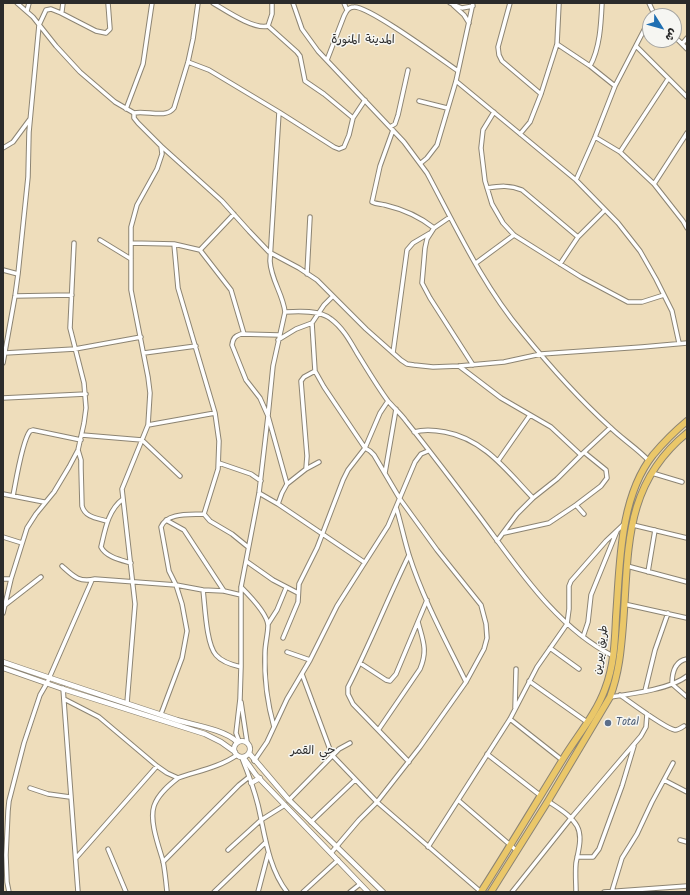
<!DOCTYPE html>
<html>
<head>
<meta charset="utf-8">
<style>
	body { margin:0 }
	#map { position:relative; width:690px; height:895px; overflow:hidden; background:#edb; font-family:Kalam,"Playpen Sans Arabic",sans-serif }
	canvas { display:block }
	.frame { position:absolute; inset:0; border:4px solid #2b2b2b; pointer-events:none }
	.north { position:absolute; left:642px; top:8px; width:40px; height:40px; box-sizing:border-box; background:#f6f6f2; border:1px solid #a5a5a2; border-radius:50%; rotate:127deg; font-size:11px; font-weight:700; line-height:16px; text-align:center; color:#2b2b2b }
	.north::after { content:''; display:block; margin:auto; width:14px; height:18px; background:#1f6fb2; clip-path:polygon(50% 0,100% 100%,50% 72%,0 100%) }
</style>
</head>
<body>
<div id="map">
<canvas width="690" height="895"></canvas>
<div class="frame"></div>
<div class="north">ش</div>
</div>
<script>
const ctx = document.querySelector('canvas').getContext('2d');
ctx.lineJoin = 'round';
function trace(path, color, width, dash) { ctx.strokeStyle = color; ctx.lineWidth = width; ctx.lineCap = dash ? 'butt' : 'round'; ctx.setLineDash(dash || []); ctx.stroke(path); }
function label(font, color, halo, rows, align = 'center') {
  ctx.font = font + ' Kalam,"Playpen Sans Arabic",sans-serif'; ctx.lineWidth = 3; ctx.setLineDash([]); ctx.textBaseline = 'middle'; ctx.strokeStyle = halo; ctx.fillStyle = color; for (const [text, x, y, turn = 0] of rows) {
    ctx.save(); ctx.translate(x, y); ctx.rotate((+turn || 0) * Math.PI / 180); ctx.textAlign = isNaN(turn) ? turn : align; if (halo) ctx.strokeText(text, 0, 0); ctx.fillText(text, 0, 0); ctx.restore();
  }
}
const minor = new Path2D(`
	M17 3 33 17 56 46 80 72 115 102 134 113V118L138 123 161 146 162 154 157 169 137 205 131 227V290L148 377 150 393 148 425 122 489 135 604 127 703
	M213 3C225 10 254 30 268 26L272 14V3
	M293 3 302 29 318 51 404 142 427 173C456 227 482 284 522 332 548 364 579 399 610 427 622 439 637 448 649 461
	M344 3 347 10
	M450 3 462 8 473 6
	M510 3 498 47 499 55 502 61 541 94
	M649 3 655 16
	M453 5 464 15 469 23
	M27 11 29 3
	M61 13 96 31 106 33 110 29 108 3
	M268 26 297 52 300 56 305 81 324 94 353 118 365 100
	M674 36 687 49
	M557 44 590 66 615 86
	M682 44 687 38
	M636 46 687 97
	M327 60 344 16C346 12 348 7 354 7 369 6 442 60 458 71
	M188 62 209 70 279 112 334 147 339 149 344 147 349 135 353 118
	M590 66C600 48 601 24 602 3
	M456 81 576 180 618 223 640 251 656 279 672 311 679 343
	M419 101 447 108
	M126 109 143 64 152 3
	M279 112 270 261C271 280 283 294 285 312
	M494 112 483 130 481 148 485 181 492 204 503 223 514 235 581 277 628 302H642L664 295
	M134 113C146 110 166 119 174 108L188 62 193 39 198 3
	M390 127 395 124 398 115 408 70
	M393 130 380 166 372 202C376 204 380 204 385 205 402 209 420 217 434 228L450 217
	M520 134 530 122 541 94 557 44 559 3
	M595 137 620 152 654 184 683 221 687 228
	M161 146 222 201 249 231 269 252 299 268 317 280 366 329 401 360 407 364 414 365 433 367 459 366 504 362 541 354 642 347 687 343
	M3 148 13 142 30 119
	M620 152 668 79
	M421 163 427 158 437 145 456 81 473 3
	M576 180 595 137 615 86 644 30 650 22
	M654 184 687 133
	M487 188C500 186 510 185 522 190L578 237
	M234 214 200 250 174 244 178 288 215 413 219 441 218 469 204 514 210 521 232 534 248 547
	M434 228 427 239 425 248 422 283 430 298 473 365
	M100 240 131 259
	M131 243 174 244
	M200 250 231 290 244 334
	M476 263 514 235
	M560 264 578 237 605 210
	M3 270 18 274
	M307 274 310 217
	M15 296 72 295
	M312 323 315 371 324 387 365 448
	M279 335 241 334C235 336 233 338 232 345L246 380 260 398 268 416 259 493 246 561 273 580 298 593
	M278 340 296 329 312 323 324 305 333 296
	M5 353 75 349 141 337
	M144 353 196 346
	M393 353 407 250 413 243 430 233
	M3 363 15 296 18 274 28 177 29 132 39 25 46 10 51 9 61 13 62 11 63 3
	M459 366 501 398 551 427 581 455 610 428
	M315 371 304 377 301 381 307 456 306 469 287 484 268 416 273 366 285 312C299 311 320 310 331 319 343 328 350 341 357 353 367 369 377 386 388 401 394 408 401 414 406 421 429 450 451 479 473 508 513 560 552 625 613 656
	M3 398 86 394
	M148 425 215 413
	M414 432C425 429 434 430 445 432 484 439 507 471 533 498
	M82 435 142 440 180 476
	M365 448 380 413 388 401
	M78 450 81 460V468L82 506C85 517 96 518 107 521
	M498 461 530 415
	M219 463 251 474 261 481
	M306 469 319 462
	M385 473 396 409
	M652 473 682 482
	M259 493 278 504 364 562
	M3 494 44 502
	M13 496C16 481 22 441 30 431L33 430 81 440
	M123 499C108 510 105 530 101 547 106 557 121 560 131 563
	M278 504 282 493 287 484
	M576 505 584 514
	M396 507C401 523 404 539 409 555 423 599 446 641 466 682
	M166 520 184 530 224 591
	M633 525 687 538
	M504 533 549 523 576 505 601 486 607 478 606 470 585 453
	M3 537 22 543
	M497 541 517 514 533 498 557 479 581 455
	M62 566C73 576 79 583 95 579L176 585 203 590 224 591 241 595
	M627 566 687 582
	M648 572 655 530
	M3 579H11
	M241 587C249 595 267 614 268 625 268 634 265 644 265 653 264 678 267 702 274 727
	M203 590C205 605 206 644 216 655 222 662 232 665 241 667
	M624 604 687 618
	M5 605 41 577
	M3 613 11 579 27 528 36 514 54 492 69 467 78 450 84 423 86 408 84 383 70 328 74 243
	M268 624 277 610 286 588
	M583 637 588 622 591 595 617 531
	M283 638 298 602 299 584 317 548 343 480 348 470 365 448 370 451 374 455 400 499 437 550 481 605 486 624 487 638 484 649 466 682 420 747 377 802 359 820 331 853
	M550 648 579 669
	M287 652 310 660
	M687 659C675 661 672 673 672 684L687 697
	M360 663 386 680 390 681 396 674 427 600
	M302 674 332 755 377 802 481 892
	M529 681 587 722
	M63 688 78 892
	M645 691 655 650 668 613
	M620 695C630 702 666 729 675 730 678 730 681 728 684 726
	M610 697C631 694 671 689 687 676
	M64 699 99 717 157 766 167 773 178 778C198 771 220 767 237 755
	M241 702 247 742
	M515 708 516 669
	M161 714 182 658 187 631 182 604 176 585 169 571 161 527C167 512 191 515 204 514
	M510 719 562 760
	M379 729 420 669C428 650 423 641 418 622
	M239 741 236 733 240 699 241 667V587L246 561
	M487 754 541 796
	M242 758C248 773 254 789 258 805 265 835 268 867 287 892
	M254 761 267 742 287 699 310 660 337 606 388 526 415 462 421 454 428 451
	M409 762 353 704 348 694V687C370 644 388 598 409 555
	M664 780 687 792
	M30 788 48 794 70 797
	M289 800 339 749 350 743
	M458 800 516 850
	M548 801C558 808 571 815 577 826 583 837 578 852 576 863 575 873 576 883 576 892
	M311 822 355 780
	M680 840 687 842
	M428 847 510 719 537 667 567 624 569 609V586L571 581 606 541 624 524
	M108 849 126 892
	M228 850 261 820 285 805
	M577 857H593L599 849 622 786 634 746
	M76 858 157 766
	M163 862 239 785 249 777
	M612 891 622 858 637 834 652 802 673 763
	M9 892 7 882 6 855 8 811 9 801 24 743 40 695 47 683 92 580
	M167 892C166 882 165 871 163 861 159 847 149 821 154 806 158 794 169 785 178 778
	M214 892 266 842
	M258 892 268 854
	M303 892 338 860
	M350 892 360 884
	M512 892 571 818 641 736 646 727 647 714
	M604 892 687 886`);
const tertiary = new Path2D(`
	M3 662C61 682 119 701 177 720 194 725 226 730 237 742
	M3 668 63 689 205 734 221 742 235 752
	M234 749a8 8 0 1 1 16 0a8 8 0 1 1-16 0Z
	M249 753 289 800 383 892
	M243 757 256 775 368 892
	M251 783 260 778`);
const primary = new Path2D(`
	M481 892C509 848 536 803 563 759 577 736 596 714 605 689 614 666 615 641 616 617 620 566 619 498 653 455 663 443 675 431 687 421
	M491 892 548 801 610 697C619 673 621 650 623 625 629 550 623 485 687 433`);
trace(minor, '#8c8473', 5.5);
trace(tertiary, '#8c8473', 6);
trace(primary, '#8c8473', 8);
trace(minor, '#fff', 3.5);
trace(tertiary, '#fff', 4.5);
trace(primary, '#eac769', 6);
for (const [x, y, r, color] of [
	[608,723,4,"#5c6f8a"]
]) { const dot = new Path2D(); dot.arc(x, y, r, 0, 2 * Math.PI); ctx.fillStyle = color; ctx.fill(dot); trace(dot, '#f6f6f2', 1.5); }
label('11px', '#2b2b2b', '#f6f6f2', [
	["طريق بيرين",602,650,-82]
]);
label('11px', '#4e5e75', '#f6f6f2', [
	["Total",616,723]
], 'left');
label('12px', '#2b2b2b', '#f6f6f2', [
	["المدينة المنورة",363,41],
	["حي القمر",313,752]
]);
</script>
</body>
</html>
